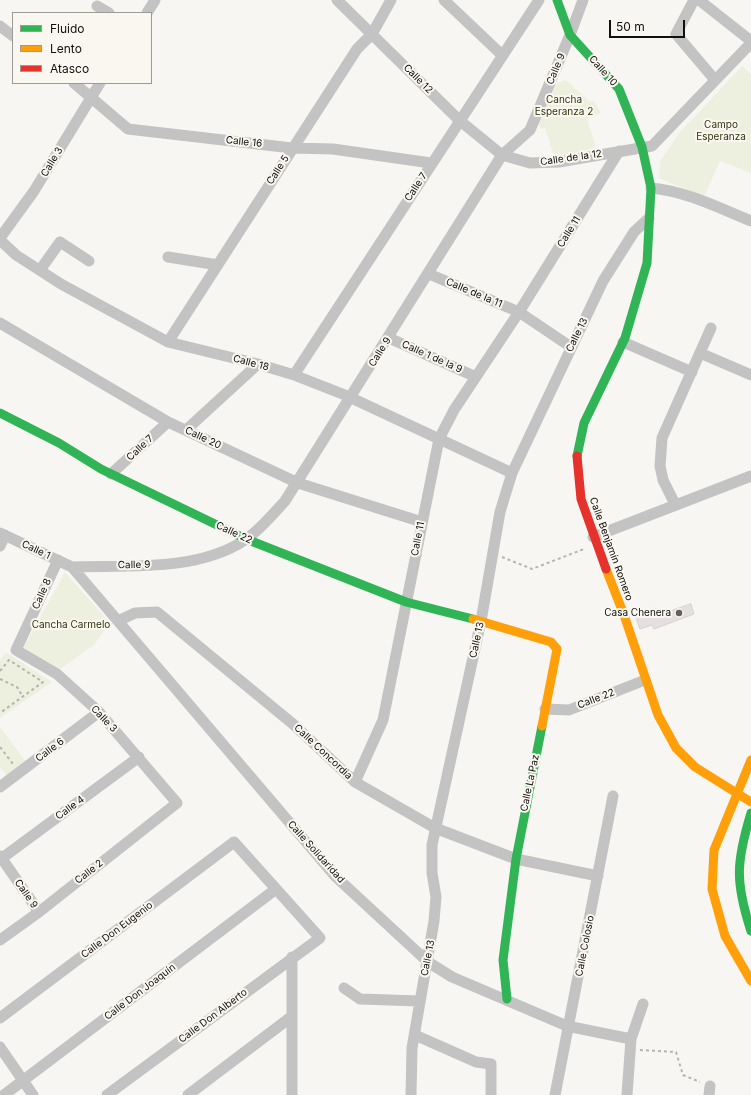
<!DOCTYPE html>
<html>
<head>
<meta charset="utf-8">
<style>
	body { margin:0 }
	#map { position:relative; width:751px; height:1095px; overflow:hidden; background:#f8f6f3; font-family:Inter,sans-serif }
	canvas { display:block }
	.legend { position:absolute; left:12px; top:12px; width:140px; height:72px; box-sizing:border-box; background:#faf7f1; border:1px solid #9d9b96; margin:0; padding:5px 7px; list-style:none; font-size:12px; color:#11100e }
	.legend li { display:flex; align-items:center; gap:8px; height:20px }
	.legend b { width:20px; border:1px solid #9d9b96 }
	.scale { position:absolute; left:609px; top:20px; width:76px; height:18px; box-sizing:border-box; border:2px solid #11100e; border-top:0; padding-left:5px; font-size:12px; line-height:14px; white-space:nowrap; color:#11100e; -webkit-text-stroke:3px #faf7f1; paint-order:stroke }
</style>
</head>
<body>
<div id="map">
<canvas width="751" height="1095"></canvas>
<ul class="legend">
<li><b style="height:5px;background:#30b455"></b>Fluido</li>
<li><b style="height:5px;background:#ff9f0a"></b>Lento</li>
<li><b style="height:5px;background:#e5322d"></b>Atasco</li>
</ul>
<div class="scale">50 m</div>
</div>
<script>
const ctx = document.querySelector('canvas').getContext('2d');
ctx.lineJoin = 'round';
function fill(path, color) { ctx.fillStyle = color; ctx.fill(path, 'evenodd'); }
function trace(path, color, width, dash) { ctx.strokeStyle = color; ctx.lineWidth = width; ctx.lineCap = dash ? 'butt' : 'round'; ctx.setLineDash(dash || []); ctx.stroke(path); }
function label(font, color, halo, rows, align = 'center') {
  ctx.font = font + ' Inter,sans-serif'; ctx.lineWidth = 4; ctx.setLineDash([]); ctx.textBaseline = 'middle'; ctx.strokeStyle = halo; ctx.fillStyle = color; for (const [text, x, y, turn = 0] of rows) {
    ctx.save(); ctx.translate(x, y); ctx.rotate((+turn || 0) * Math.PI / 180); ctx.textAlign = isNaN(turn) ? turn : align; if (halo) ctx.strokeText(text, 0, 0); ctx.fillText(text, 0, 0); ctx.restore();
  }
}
fill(new Path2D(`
	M742 66 751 74V173L720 161 704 197 659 178 660 161 680 132Z
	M566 80 590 102 593 100 601 113 587 119 596 147 555 159 545 128 541 129 537 120 552 85Z
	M65 572 110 623 94 645 60 669 23 648Z
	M6 652 52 682 0 718V660Z
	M0 727 29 766 10 780 0 767Z`), '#eef0df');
const building = new Path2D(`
	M691 604 694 614 654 629 652 625 640 629 635 615 656 608 658 615Z`);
fill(building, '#e6dfe1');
trace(building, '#d4d2d1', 1);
trace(new Path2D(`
	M502 557 532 569 584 549
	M0 671 9 660 43 682 0 713
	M0 679 17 687 23 697
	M0 747 13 764
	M640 1050 676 1052 683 1075 700 1082`), '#b4b4b2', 2, [3, 3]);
trace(new Path2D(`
	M337 0 459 120 502 155 530 163 559 162 652 146 751 43
	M444 0 502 55
	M694 0 676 34 715 80
	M699 0 751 41
	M97 6 109 13
	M147 13 155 0
	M0 26 13 36
	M74 83 128 129 292 148 333 149 431 163
	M651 188C686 191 719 208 751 221
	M0 238 34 191 100 83
	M0 240 16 255 61 284 168 342 258 364 294 375 345 395 512 473
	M168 257 218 265
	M40 270 60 242 89 261
	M429 274 519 312 571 347
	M0 323 168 422 298 483 422 522
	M389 338 476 377
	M168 342 357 49 372 34 391 0
	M623 342 692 372
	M700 353 751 375
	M294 375 539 0
	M186 430 258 364
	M111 474 168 422
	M675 504 663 480 660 466 662 438 711 328
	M0 533 72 567 335 876 428 962 452 977 567 1026 631 1039
	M593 537 751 476
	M0 546 5 535
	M72 567C127 565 197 572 245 540 260 530 273 514 285 501L502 155 530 130 570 35 583 0
	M118 621 135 613 157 612 293 724 355 782 435 828 516 859 598 876
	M545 709 569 710 645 680
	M355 782 383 720 439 439 454 410 519 312 619 151
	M0 787 99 712
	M0 856 39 912
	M2 858 139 757
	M0 940 39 912 177 803 99 712 57 674 16 650 58 560
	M344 988 360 999 419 1001
	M0 1018 234 842 320 938 107 1095
	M415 1035 476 1062 491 1064V1095
	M0 1047 33 1095
	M4 1095 276 889
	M188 1095 291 1017
	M292 1095V957
	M411 1095 412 1048 434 921 436 897 432 873V845L481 621 500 512 512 473 603 281 634 232 649 218
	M555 1095 613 796
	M627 1095 631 1039 643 1004
	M709 1095 710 1086`), '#c2c3c2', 11);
trace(new Path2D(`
	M557 0 570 35 619 89 642 147 651 188 647 263 625 338 584 423 577 456
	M0 413 59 443 101 469 246 539 406 602 473 619
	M751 813C736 862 735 882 751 931
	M507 999 503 960 516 859 542 726`), '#30b455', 9);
trace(new Path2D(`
	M606 569 624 615 658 715 676 748 695 767 751 802
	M473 619 551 642 557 649 542 726
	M751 760 714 850 712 889 725 936 751 981`), '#ff9f0a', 9);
trace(new Path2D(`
	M577 456 581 499 606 569`), '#e5322d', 9);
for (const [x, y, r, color] of [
	[679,613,4,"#62605e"]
]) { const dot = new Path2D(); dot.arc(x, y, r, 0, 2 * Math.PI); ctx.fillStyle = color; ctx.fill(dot); trace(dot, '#faf7f1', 1.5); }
label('10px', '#11100e', '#faf7f1', [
	["Calle 9",556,69,-67],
	["Calle 10",603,71,48],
	["Calle 12",418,79,45],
	["Calle 16",244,142,6],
	["Calle de la 12",571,158,-8],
	["Calle 3",52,162,-59],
	["Calle 5",278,170,-57],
	["Calle 7",416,187,-57],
	["Calle 11",569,232,-58],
	["Calle de la 11",474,293,23],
	["Calle 13",577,335,-64],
	["Calle 9",380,352,-58],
	["Calle 1 de la 9",432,357,24],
	["Calle 18",251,363,15],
	["Calle 20",203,438,25],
	["Calle 7",140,448,-43],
	["Calle 22",234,533,25],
	["Calle 11",418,539,-79],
	["Calle Benjamín Romero",611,549,70],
	["Calle 1",36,550,25],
	["Calle 9",134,565,-1],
	["Calle 8",42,594,-66],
	["Calle 13",477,640,-78],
	["Calle 22",596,699,-21],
	["Calle 3",104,719,46],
	["Calle 6",50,750,-37],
	["Calle Concordia",323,752,43],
	["Calle La Paz",530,783,-78],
	["Calle 4",70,808,-36],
	["Calle Solidaridad",316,852,48],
	["Calle 2",89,872,-38],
	["Calle 9",26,894,55],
	["Calle Don Eugenio",117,930,-37],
	["Calle Colosio",585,946,-79],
	["Calle 13",428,958,-79],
	["Calle Don Joaquín",140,992,-37],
	["Calle Don Alberto",213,1016,-37]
]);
label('10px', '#30340b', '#faf7f1', [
	["Cancha",564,100],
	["Esperanza 2",564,112],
	["Campo",721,125],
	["Esperanza",721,137],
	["Cancha Carmelo",71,625]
]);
label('10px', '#11100e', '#faf7f1', [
	["Casa Chenera",671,613]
], 'right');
</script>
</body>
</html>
